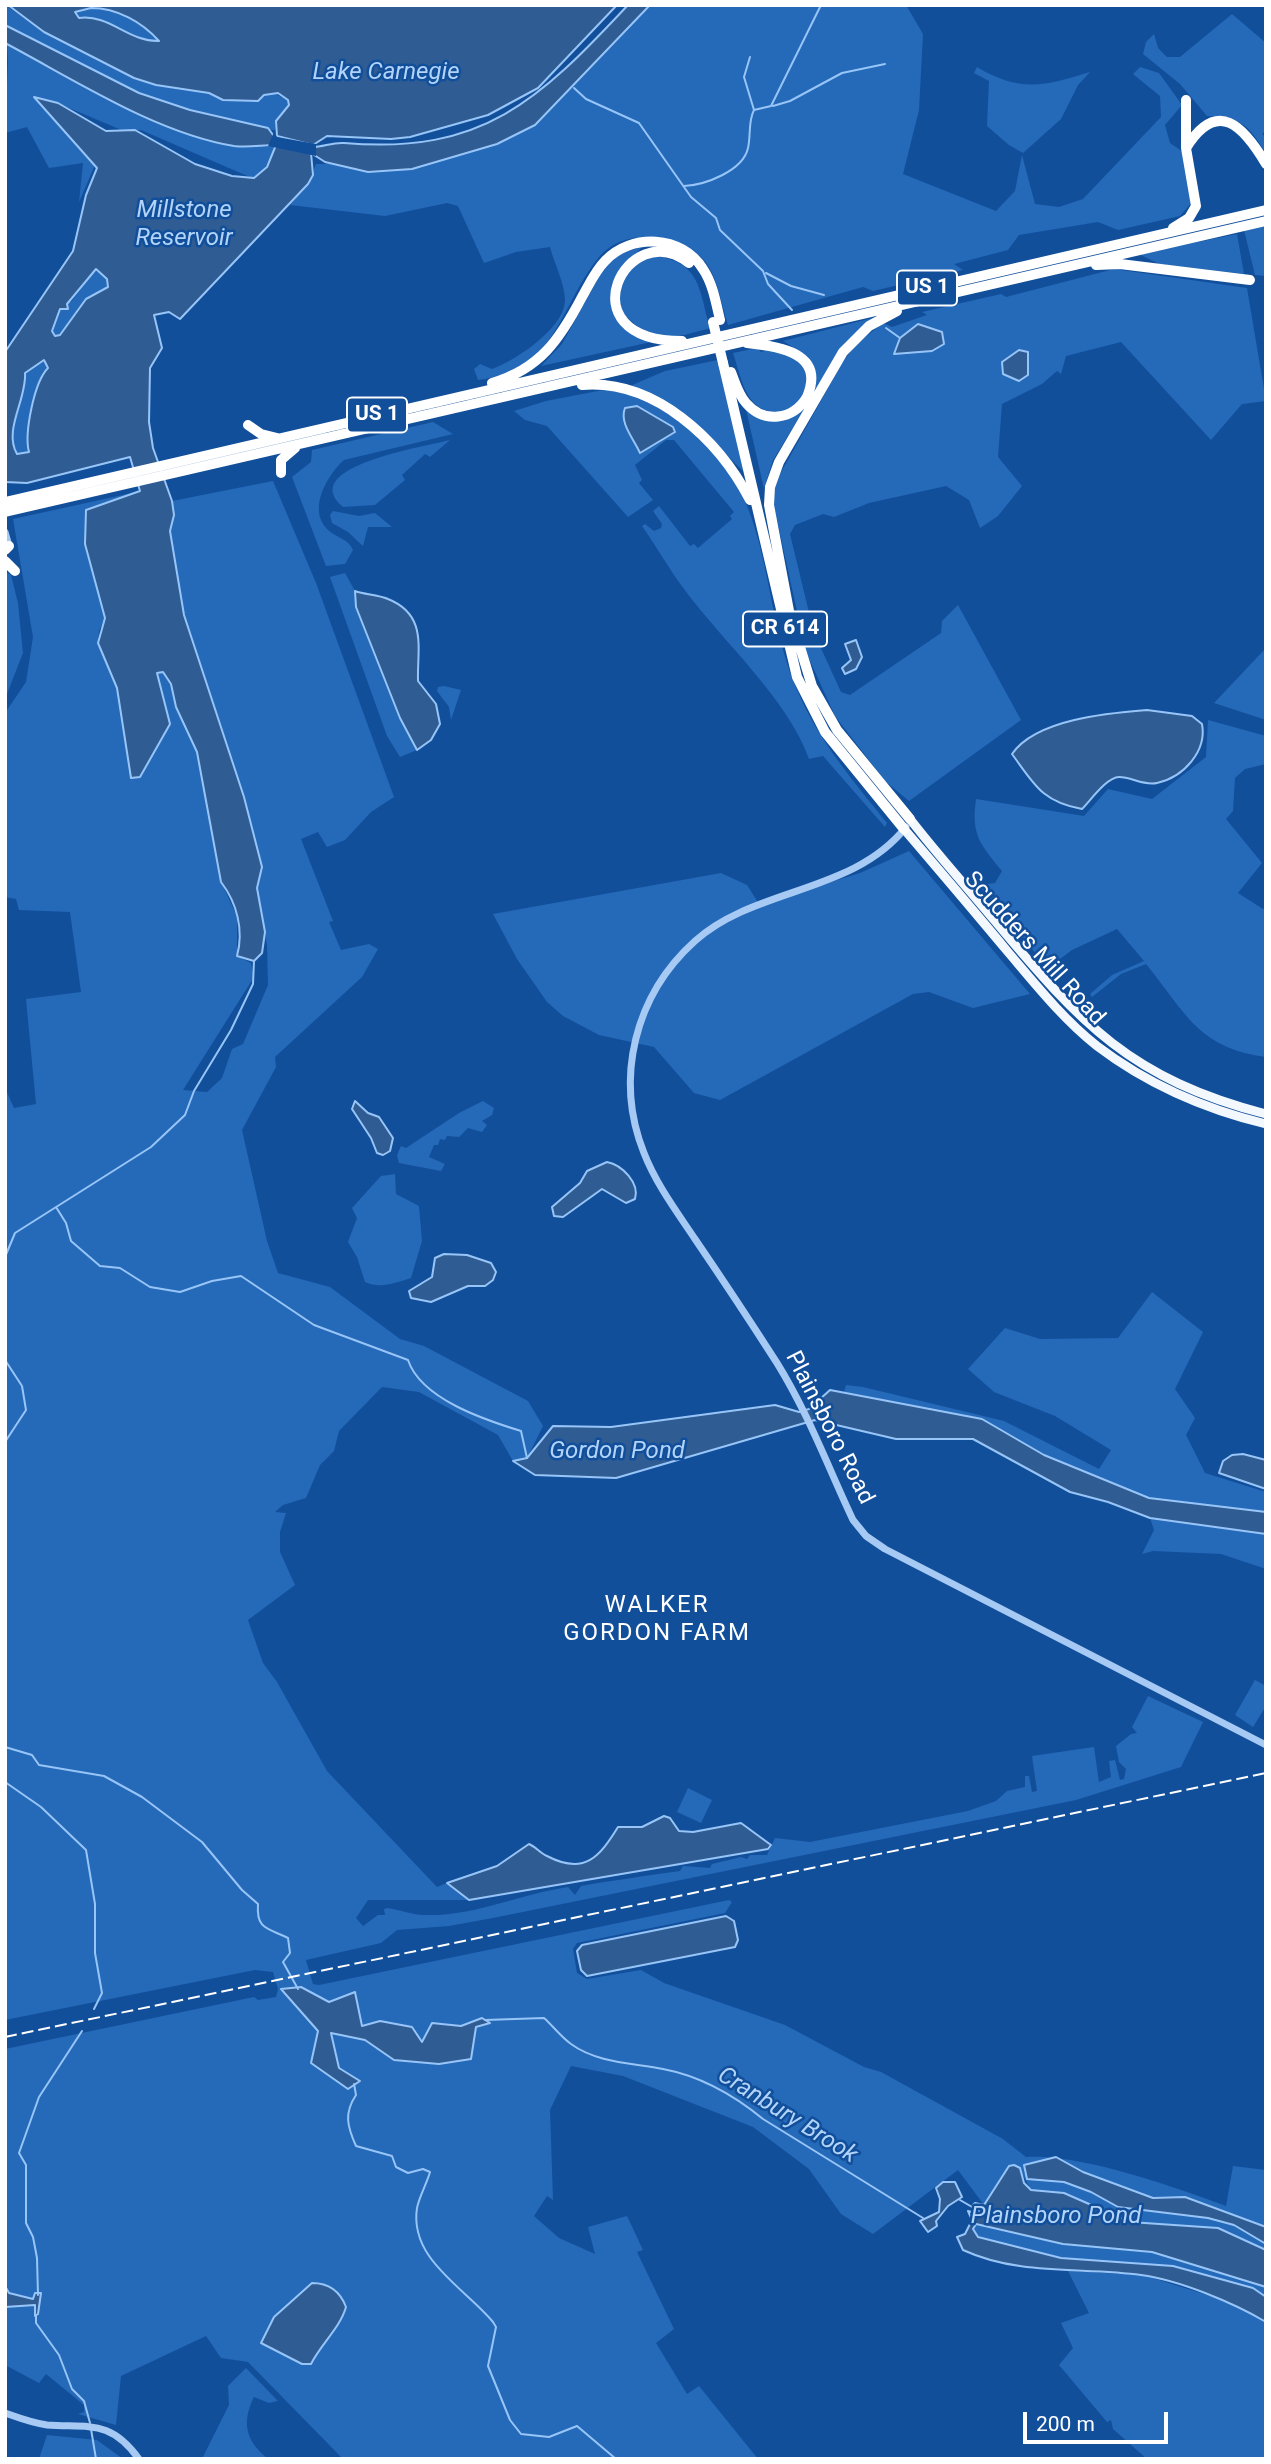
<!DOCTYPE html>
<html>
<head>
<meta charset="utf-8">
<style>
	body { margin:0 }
	#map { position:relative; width:1271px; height:2464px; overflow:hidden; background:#124f9b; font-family:Roboto,sans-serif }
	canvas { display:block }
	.frame { position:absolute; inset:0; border:7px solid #fff; pointer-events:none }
	.scale { position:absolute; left:1023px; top:2412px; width:145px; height:32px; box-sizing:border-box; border:4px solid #fff; border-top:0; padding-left:9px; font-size:21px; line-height:24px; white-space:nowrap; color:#fff; -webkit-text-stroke:5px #124f9b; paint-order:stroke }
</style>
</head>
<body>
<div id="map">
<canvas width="1271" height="2464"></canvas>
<div class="frame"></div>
<div class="scale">200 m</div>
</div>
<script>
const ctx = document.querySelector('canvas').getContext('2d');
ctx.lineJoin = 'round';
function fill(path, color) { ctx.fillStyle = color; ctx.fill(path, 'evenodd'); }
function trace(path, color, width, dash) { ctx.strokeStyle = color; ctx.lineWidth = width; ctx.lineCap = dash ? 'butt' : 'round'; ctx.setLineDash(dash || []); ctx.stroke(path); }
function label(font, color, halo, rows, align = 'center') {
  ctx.font = font + ' Roboto,sans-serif'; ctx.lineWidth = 5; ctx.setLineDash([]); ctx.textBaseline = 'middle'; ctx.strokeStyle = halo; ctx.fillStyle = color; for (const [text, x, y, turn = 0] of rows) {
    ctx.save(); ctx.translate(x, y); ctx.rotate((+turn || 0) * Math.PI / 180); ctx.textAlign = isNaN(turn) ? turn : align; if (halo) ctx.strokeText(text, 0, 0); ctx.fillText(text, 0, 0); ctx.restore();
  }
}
fill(new Path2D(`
	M5 5 44 32 134 78 156 85 209 93 223 100 258 101 271 92 288 100 289 105 276 121 275 130H267L263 147H275L261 176 252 178 141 130 124 131 50 100 95 165 79 202 83 163 49 168 27 127 5 133 8 61Z
	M650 5H906L923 34 919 110 903 174 996 211 1015 191 1022 155 1035 204 1059 207 1083 199 1161 117 1160 96 1133 74 1140 67 1159 73 1182 105 1165 125 1170 143 1183 152 1195 199 1180 216 1118 230 1098 222 1019 235 1008 250 954 264 963 270 873 291 863 287 728 325C722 307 718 280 707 264 685 232 624 226 599 257 558 308 557 371 478 380L474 369 480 364 492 369C515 361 565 328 565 300 565 284 554 263 550 247L516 252 484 263 458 206 447 203 385 216 290 205 308 184 316 164H334L497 144 534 125Z
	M91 8C118 8 141 23 159 41 129 40 109 14 79 18L75 11Z
	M1232 14 1266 43V131L1262 134 1266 137V154C1249 125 1241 117 1207 116L1180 84 1143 54 1146 42 1154 34 1158 48 1167 57H1180Z
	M977 67C1020 93 1045 86 1090 72L1078 85 1061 119 1023 153 1009 145 987 126 989 81 974 73Z
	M1266 225V276L1255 275 1244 230Z
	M1237 234 1244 274 1159 264 1139 254Z
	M642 247 618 272 611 293 616 316 627 331 651 342 541 366 562 344 604 268 620 253Z
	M655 256C701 262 699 290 710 328 666 341 649 344 618 307 623 276 624 267 655 256Z
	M96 269 107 279 108 287 86 299 60 336H55L52 331 60 308 72 301Z
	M1114 269 1247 288 1266 401 1242 404 1211 440 1121 342 1066 356 1061 374 1057 371 1042 384 1002 404 998 457 1022 486 998 516 980 528 969 500 946 486 869 503 834 517 823 514 795 525 790 534 814 633 841 692 850 695 941 633 942 621 958 605 1021 720 909 801 885 781 835 716 806 652 773 502 775 483 841 365 855 345 883 323 892 327 927 315 922 312 1001 294 1006 297Z
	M876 317 845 343 812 398 813 368 801 352 783 341Z
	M757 348 761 352 775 348 803 364 807 380 803 399 785 412C746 416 743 383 733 353Z
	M44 360 48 368 42 373 28 422 29 452 17 454C3 430 27 399 25 373Z
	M718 360 742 452 743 471 680 410 630 386 665 371Z
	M603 390C631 392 653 404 676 419 779 488 755 593 798 692 819 741 854 782 887 823L885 827 823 756 809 759C788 699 722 641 684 589 669 569 657 547 642 526L645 524 654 531 661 528 662 524 653 511 659 506 690 546 694 544 698 548 732 519 730 516 734 512 674 440H666L635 465 642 480 639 483 653 500 628 517 547 426 525 420 514 411 546 401ZM637 406 673 427 675 432 640 453 629 429Z
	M805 408 773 460 764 489 746 409 763 419Z
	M433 422 453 434 344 460C328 474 307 509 327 529 336 538 348 538 353 550L345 564 326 566 292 477 311 462 312 450Z
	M450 440 430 457 425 454 402 475 405 480 375 505 343 507C295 466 429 446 450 440Z
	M273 481 316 583 394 797 371 812 345 840 327 847 318 832 301 839 333 921 329 922 341 950 369 944 378 949 362 977 275 1057 276 1067 242 1130 267 1241 278 1273 330 1287 400 1339 424 1346 528 1401 543 1426 527 1458 513 1461 498 1435 419 1392 382 1387 339 1431 334 1451 320 1465 306 1498 283 1505 275 1512 286 1513 280 1532V1552L295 1585 248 1620 263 1663 277 1682 327 1771 437 1887 447 1883 469 1900H368L356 1918 363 1926 378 1915H385L384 1909 388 1908C400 1910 413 1915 424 1915 473 1917 520 1894 568 1887L575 1895 581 1886C615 1880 645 1876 680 1871L683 1866 710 1868 712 1864 741 1857 747 1859 750 1855H767L775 1838 810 1842 968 1811 996 1801 1007 1791 1025 1787V1776H1029L1032 1792 1037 1791 1032 1756 1094 1747 1099 1782 1111 1777 1109 1761 1115 1760 1120 1780 1124 1779 1126 1769 1119 1762 1116 1746 1131 1734 1137 1733 1132 1727 1148 1696 1203 1722 1181 1767 1076 1800 493 1918 449 1926 397 1930 381 1943 306 1960 313 1984 319 1985 729 1900 732 1902 725 1913 577 1943 573 1949 577 1973 587 1979 641 1970 664 1983 785 2025 864 2067 881 2072 1003 2139 1026 2157C1079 2153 1175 2187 1226 2206L1233 2166 1266 2170V2227L1185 2197 1153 2198 1083 2172 1056 2157 1024 2165 1028 2179 1064 2182 1091 2192 1118 2207 1208 2218 1235 2225 1266 2244V2250L1218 2228 1130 2222 1064 2193 1031 2190 1024 2177 1009 2166 984 2205 958 2170 873 2234 841 2214 809 2169 753 2127 623 2076 571 2066 550 2110 553 2200 547 2196 534 2216 559 2238 595 2254 588 2227 627 2216 643 2250 637 2252 674 2329 656 2343 687 2394 699 2386 758 2459H343L248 2362 221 2358 206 2336 121 2376 116 2425 78 2414 84 2412V2405L46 2374 39 2383 5 2365V2049L254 1997 258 2000 276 1997 278 1989 273 1972 255 1970 5 2020V1088L14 1108 36 1104 26 999 81 992 70 912 19 910 16 899 5 897V713L26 682 33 637 13 519 141 491 85 544 105 618 99 631 98 643 117 688 131 778 170 724 157 673 163 672 171 684 176 707 197 752 221 882 237 916V956L251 963 254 977 183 1090 207 1092 222 1078 232 1049 243 1044 268 985 267 945 257 888 262 867 244 797 184 615 170 531 174 515 172 501ZM301 1987 329 2002 362 2026 422 2043 432 2023 461 2026 482 2018 490 2023 394 2060 365 2040 331 2033 339 2068 359 2081 348 2088 318 2031 281 1990Z
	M333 511 359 516 375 513 392 527H368L363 546 348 532 332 523 330 515Z
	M5 571 11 575 18 603 23 653 5 699Z
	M345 573 355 591 356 607 400 718 417 750 400 757 387 736 330 577Z
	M1266 648V720L1214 703Z
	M444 686 461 690 451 720 449 707 437 691 438 687Z
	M1208 720 1266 736V764L1245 769 1235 778 1233 811 1226 819 1262 863 1238 893 1263 909 1266 907V1057C1198 1048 1186 1013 1146 964L1121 974 1092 997 1090 994 1112 975 1144 961 1117 929 1072 950 1048 968 978 885 995 883 1002 871C980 844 971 835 976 799L1084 816 1108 789 1152 799 1206 757Z
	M909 851 1030 994 973 1008 929 992 913 994 720 1100 694 1093 654 1047 599 1035 563 1016 547 1002 517 959 493 914 721 873 747 885 759 904 860 873Z
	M483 1101 494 1108 492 1115 482 1121 487 1125 482 1132 468 1128 459 1137 447 1136 445 1140 440 1139 438 1145H434L429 1157 445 1164 441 1171 399 1163 397 1155 401 1146 406 1148 459 1113Z
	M395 1174 396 1194 419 1206 422 1241 411 1278C395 1283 381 1289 365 1282L357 1257 348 1242 357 1218 352 1208 381 1176Z
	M1152 1292 1203 1332 1175 1389 1195 1418 1186 1435 1205 1473 1266 1492V1512L1149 1498 1044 1455 982 1419 844 1392 846 1385 863 1387 1004 1421 1099 1469 1111 1450 1055 1416 994 1392 968 1369 1005 1328 1040 1339 1118 1338Z
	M1150 1518 1266 1534V1569L1221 1554 1153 1551 1142 1554 1154 1530Z
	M1255 1680 1266 1686V1706L1253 1727 1235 1715Z
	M688 1788 712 1800 701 1823 677 1812Z
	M976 2224 1063 2244 1152 2252 1262 2285 1266 2287V2297L1253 2288 1173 2266 1060 2258 978 2237 973 2229Z
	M1068 2271 1143 2275 1236 2304 1266 2322V2459H1147L1113 2429 1111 2420 1107 2422 1059 2365 1073 2348 1061 2323 1089 2313Z
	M246 2368 278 2401 269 2403 254 2397C241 2423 246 2441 268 2459H202L229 2405 228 2386Z
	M47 2435 97 2440 123 2459H39Z`), '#2569b9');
const water = new Path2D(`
	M8 5H617L538 88 488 115 410 137 391 139 327 136 313 145 277 136 276 121 289 105 288 100 278 93 264 95 258 101 223 100 209 93 156 85 134 78 44 32ZM91 8C117 8 142 22 159 41 128 42 110 14 79 18L75 12Z
	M628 5H650L535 125 497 144 412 169 368 172 325 162 311 153 313 175 308 184 180 319 169 312 154 315 162 348 150 368 149 422 153 448 172 501 174 515 170 531 184 615 244 797 262 867 257 888 265 932 262 953 254 961 237 956C244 930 237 903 221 882L197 752 176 707 171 684 163 672 157 673 170 724 140 777 131 778 117 688 98 643 105 618 85 544 86 510 140 491 130 457 27 483 5 482V352L73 251 86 195 97 168 34 97 58 103 106 131 135 130 195 164 232 176 254 178 267 167 276 145C262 145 248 148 234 146 156 133 75 80 5 43V25L139 93 190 110 268 128 276 139C287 141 301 147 313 147 323 147 333 142 344 143 483 155 539 100 628 5ZM96 269 107 279 108 287 86 299 60 335 55 336 52 331 60 309H68L67 304ZM44 360 48 368C34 382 24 434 29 452L17 454C3 430 27 399 25 373Z
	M918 324 942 332 944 344 932 351 894 354 900 338Z
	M1019 350 1028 352V375L1019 381 1003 374 1002 362Z
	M637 406 673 427 675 432 640 453C634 439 619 423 625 408Z
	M355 591C366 595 377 594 388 599 428 615 417 649 418 681L436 704 440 724 431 740 417 750 400 718 356 607Z
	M856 640 862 657 856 669 845 674 842 668 851 660 845 644Z
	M1147 710 1192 716 1202 724C1207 751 1184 777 1157 783 1143 786 1132 777 1119 777 1107 777 1090 801 1082 809 1042 802 1034 784 1012 754 1036 719 1109 713 1147 710Z
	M355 1101 368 1113 379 1117 393 1138 390 1151 383 1155 377 1153 371 1138 352 1109Z
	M607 1162C622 1165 640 1183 635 1199L626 1203 602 1189 563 1217 554 1216 552 1207 580 1183 587 1171Z
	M444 1254 467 1255 491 1263 496 1272 493 1280 485 1286H468L431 1302 411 1298 409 1291 432 1277 435 1258Z
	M830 1390 982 1419 1044 1455 1149 1498 1266 1512V1534L1150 1518 1108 1502 1070 1492 973 1439H896L815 1420 616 1478 535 1475 513 1461 527 1458 553 1426 611 1427 775 1405 799 1412 809 1409Z
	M1243 1454 1266 1460V1489L1219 1473 1223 1461 1232 1455Z
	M664 1816 670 1818 679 1831 693 1832 741 1823 771 1845 768 1849 469 1900 447 1883 497 1866 529 1844C536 1847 540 1853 547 1856 585 1876 600 1856 618 1827H642Z
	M726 1916 734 1921 738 1940 735 1947 587 1976 581 1970 577 1951 582 1945Z
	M301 1987 329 2002 355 1992 362 2026 380 2021 412 2027 422 2042 432 2023 461 2026 482 2018 490 2023 476 2027 471 2059 439 2064 394 2060 365 2040 331 2033 339 2068 360 2081 348 2089 311 2063 318 2031 281 1989Z
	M1056 2157 1083 2172 1153 2198 1185 2197 1266 2227V2244L1234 2225 1208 2218 1118 2207 1091 2192 1064 2182 1027 2179 1024 2165Z
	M1014 2165 1020 2168 1024 2183 1031 2190 1064 2193 1130 2222 1218 2228 1266 2250V2287L1152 2252 1063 2244 976 2224 973 2229 978 2237 1061 2258 1173 2266 1253 2288 1266 2297V2322C1234 2303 1179 2280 1141 2275 1082 2267 1019 2276 963 2250L957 2237 965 2234 972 2220 968 2211 976 2213 978 2209 973 2205 975 2203 984 2205 1009 2166Z
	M943 2182H955L962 2197 948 2206 936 2221 937 2226 928 2232 920 2221 939 2212 940 2199 936 2188Z
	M312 2283C329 2283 340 2291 346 2307 340 2328 321 2344 311 2364H302L261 2343 274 2317Z
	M5 2286 9 2293 33 2299 35 2293H41L38 2314 35 2316V2305L5 2307Z`);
fill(water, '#305c94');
trace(water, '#98c5f7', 2);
fill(new Path2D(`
	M274 132 277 137 316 144V156L268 146Z`), '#124f9b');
trace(new Path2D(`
	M750 57 744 77 754 110
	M574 88 586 99 639 123 691 197 716 218 720 230 763 271 768 284 792 310
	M773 106 790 101 842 73 885 64
	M684 186C705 185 743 171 748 148 751 135 748 121 754 110L771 106 821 5
	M766 273 791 286 824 295
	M886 328 900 338
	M56 1207 66 1223 71 1241 100 1266 120 1268 150 1287 180 1292 212 1281 241 1276 314 1325 408 1360C421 1399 485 1420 521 1431L527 1458
	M5 1257 15 1233 151 1147 185 1115 194 1091 231 1030 253 984 254 961
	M5 1360 22 1386 26 1410 5 1442
	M5 1747 32 1755 39 1765 104 1776 142 1797 202 1842 242 1890 258 1904C256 1930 268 1928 288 1938L290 1953 283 1962 298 1989
	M5 1782 41 1807 86 1850 95 1904V1953L102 1993 94 2009
	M485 2020 544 2018C553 2026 561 2037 571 2044 597 2063 633 2063 663 2069 700 2076 735 2096 763 2119L923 2218
	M354 2084 356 2095C344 2113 347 2126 356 2146L392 2156 396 2167 408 2173 423 2169 430 2172C427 2183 419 2197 417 2208 409 2259 465 2288 493 2322L496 2327 488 2366 510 2420 521 2434 549 2437 577 2426 616 2459
	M960 2200 979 2211
	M38 2295 37 2258 33 2237 26 2223V2165L19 2153 39 2097 82 2031
	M36 2315V2323L59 2355 72 2389 84 2401 90 2423
	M91 2429 96 2459`), '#98c5f7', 2);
trace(new Path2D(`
	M5 532 9 546
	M906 827C853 894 755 887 695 941 635 995 614 1078 644 1153 656 1184 677 1212 695 1239 723 1280 750 1321 777 1363 808 1413 828 1467 853 1520L866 1536 885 1549 1266 1745
	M5 2413C19 2418 32 2423 47 2425 89 2428 110 2419 139 2459`), '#a6caf4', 7);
trace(new Path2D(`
	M910 819C937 854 967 887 995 921 1081 1024 1131 1079 1266 1114
	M904 829C939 870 974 911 1008 952 1036 985 1063 1019 1097 1046 1147 1084 1204 1109 1266 1124`), '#f3f8ff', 9);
trace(new Path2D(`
	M1186 148V100
	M1173 228 1189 218 1196 206 1186 148C1218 97 1244 127 1266 164
	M1096 265 1120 264 1250 280
	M897 311 869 326 843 352 779 462 770 487 769 505 789 611 812 686 837 730 910 819
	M682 341C563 341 627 214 689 263
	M723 363 797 677 825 732 904 829
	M731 372C735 382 738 394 746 403 764 424 793 420 807 397 826 352 777 346 747 343
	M492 383C540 369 560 339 582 297 589 285 595 271 605 261 631 233 682 235 703 269 713 284 716 303 720 320
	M582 385C655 379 719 440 750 500
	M248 425 261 434 277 438
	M281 473V460L295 448
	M5 502 1266 210
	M5 512 1266 221
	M5 550 9 546
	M5 561 15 571`), '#fff', 10);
trace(new Path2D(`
	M5 2037 1266 1773`), '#fff', 2, [12, 5]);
trace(new Path2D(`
	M713 322 723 363`), '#fff', 10);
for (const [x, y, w] of [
	[927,288,60],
	[377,415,60],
	[785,629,84]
]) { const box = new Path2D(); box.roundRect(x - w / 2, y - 17.5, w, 35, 5); ctx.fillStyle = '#124f9b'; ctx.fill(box); trace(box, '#fff', 2); }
label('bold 21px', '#fff', null, [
	["US 1",927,288],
	["US 1",377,415],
	["CR 614",785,629]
]);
label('23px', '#fff', '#124f9b', [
	["Scudders Mill Road",1034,949,48],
	["Plainsboro Road",829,1428,63]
]);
label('italic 24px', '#b2d4fa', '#124f9b', [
	["Lake Carnegie",386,73],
	["Millstone",184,211],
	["Reservoir",184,239],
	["Gordon Pond",617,1452],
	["Cranbury Brook",787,2116,32],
	["Plainsboro Pond",1056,2217]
]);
ctx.letterSpacing = '2px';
label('24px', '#fff', '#124f9b', [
	["WALKER",657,1606],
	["GORDON FARM",657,1634]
]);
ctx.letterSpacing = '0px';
</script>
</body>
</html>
